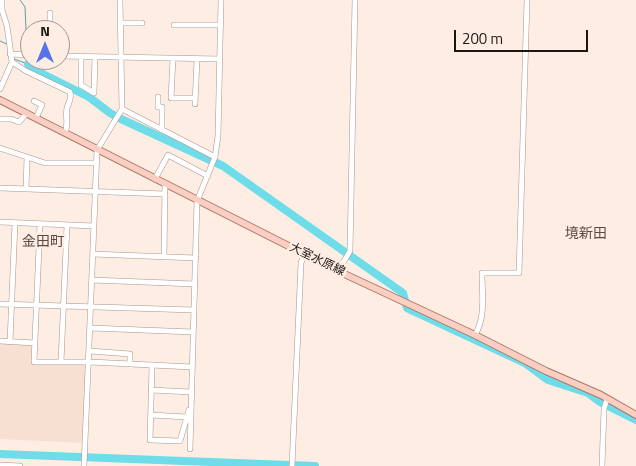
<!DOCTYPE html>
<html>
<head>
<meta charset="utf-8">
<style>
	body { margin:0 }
	#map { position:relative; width:636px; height:466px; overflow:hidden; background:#fdede3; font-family:"Titillium Web",sans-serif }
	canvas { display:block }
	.north { position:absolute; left:20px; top:20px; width:50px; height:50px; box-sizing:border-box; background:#fdede3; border:1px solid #a39790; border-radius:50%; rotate:0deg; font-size:14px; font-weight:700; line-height:20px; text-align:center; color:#1d1714 }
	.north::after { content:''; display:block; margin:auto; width:18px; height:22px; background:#5872e8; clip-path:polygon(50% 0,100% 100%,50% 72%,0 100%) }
	.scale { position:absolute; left:454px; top:30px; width:134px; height:22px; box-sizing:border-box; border:2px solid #1d1714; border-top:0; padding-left:6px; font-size:15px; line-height:18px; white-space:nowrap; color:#1d1714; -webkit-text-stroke:4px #fdede3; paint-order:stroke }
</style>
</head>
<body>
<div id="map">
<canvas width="636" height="466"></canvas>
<div class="north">N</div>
<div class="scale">200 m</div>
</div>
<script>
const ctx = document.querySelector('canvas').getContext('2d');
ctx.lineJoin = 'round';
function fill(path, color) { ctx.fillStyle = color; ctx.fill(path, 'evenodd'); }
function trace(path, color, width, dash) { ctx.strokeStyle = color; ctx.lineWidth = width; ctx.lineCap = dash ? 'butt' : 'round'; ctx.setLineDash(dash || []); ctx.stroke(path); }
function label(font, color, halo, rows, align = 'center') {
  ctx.font = font + ' "Titillium Web","Noto Sans JP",sans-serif'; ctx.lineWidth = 5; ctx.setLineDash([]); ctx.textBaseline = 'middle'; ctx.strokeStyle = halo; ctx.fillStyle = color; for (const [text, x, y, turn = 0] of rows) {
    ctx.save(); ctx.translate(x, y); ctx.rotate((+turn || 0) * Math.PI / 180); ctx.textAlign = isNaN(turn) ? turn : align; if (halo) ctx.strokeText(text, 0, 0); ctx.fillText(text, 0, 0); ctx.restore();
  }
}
fill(new Path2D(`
	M0 343 33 344V363L87 365 85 443 0 439Z`), '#f7dfd2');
trace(new Path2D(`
	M20 0 25 7 27 52
	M0 41 9 45
	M14 59 28 64V56`), '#56a1a9', 1);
trace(new Path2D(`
	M28 64 31 68 89 97 110 113 121 119 223 166 403 293 407 308 525 363 548 380 588 393 600 402 636 420
	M0 454 315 466`), '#6edce9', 8);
const minor = new Path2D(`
	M50 13V30
	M120 23H142
	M174 25H221
	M10 54 30 55
	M60 56 220 59
	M81 56V85L94 93 95 57
	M173 59 171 98H195
	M12 62 26 71 70 92C72 99 69 101 67 108 65 117 69 123 65 133
	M0 89 12 62 7 26 2 10V0
	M158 97V107H162V130
	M34 101 42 105 36 118
	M195 104 197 59
	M122 109 215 157
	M0 119H11L19 122 27 113
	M0 148 45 163H96
	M155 179 168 155 208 176
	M0 188 165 194
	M26 189 27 157
	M0 222 94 226
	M40 224 34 362H90L192 367
	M93 254 196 258
	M164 257 165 184
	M338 271 350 251 355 0
	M92 280 195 284
	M0 304 194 310
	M91 328 193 332
	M475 335C486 317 482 293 482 273H519L527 0
	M0 341 35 343
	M10 342 15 223
	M90 351 130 354V364
	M61 362 67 225
	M152 365 150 440 180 441 189 410
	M151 390 191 392
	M151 415 187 417
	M190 449 197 201 215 157 218 136 221 0
	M0 465 20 466
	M84 466 97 150 122 109 120 0
	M292 466 301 263 304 254
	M602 466 604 409 607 399`);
const major = new Path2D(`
	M0 100 338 271 475 335 546 371 601 395 636 415`);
trace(minor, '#a6968e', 6);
trace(major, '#ac786a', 8);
trace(minor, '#fff', 5);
trace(major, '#fbcec2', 6);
label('12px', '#1d1714', '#fdede3', [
	["大室水原線",317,260,26]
]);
label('14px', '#584b43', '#fdede3', [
	["境新田",586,235],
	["金田町",43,243]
]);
</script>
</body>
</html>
